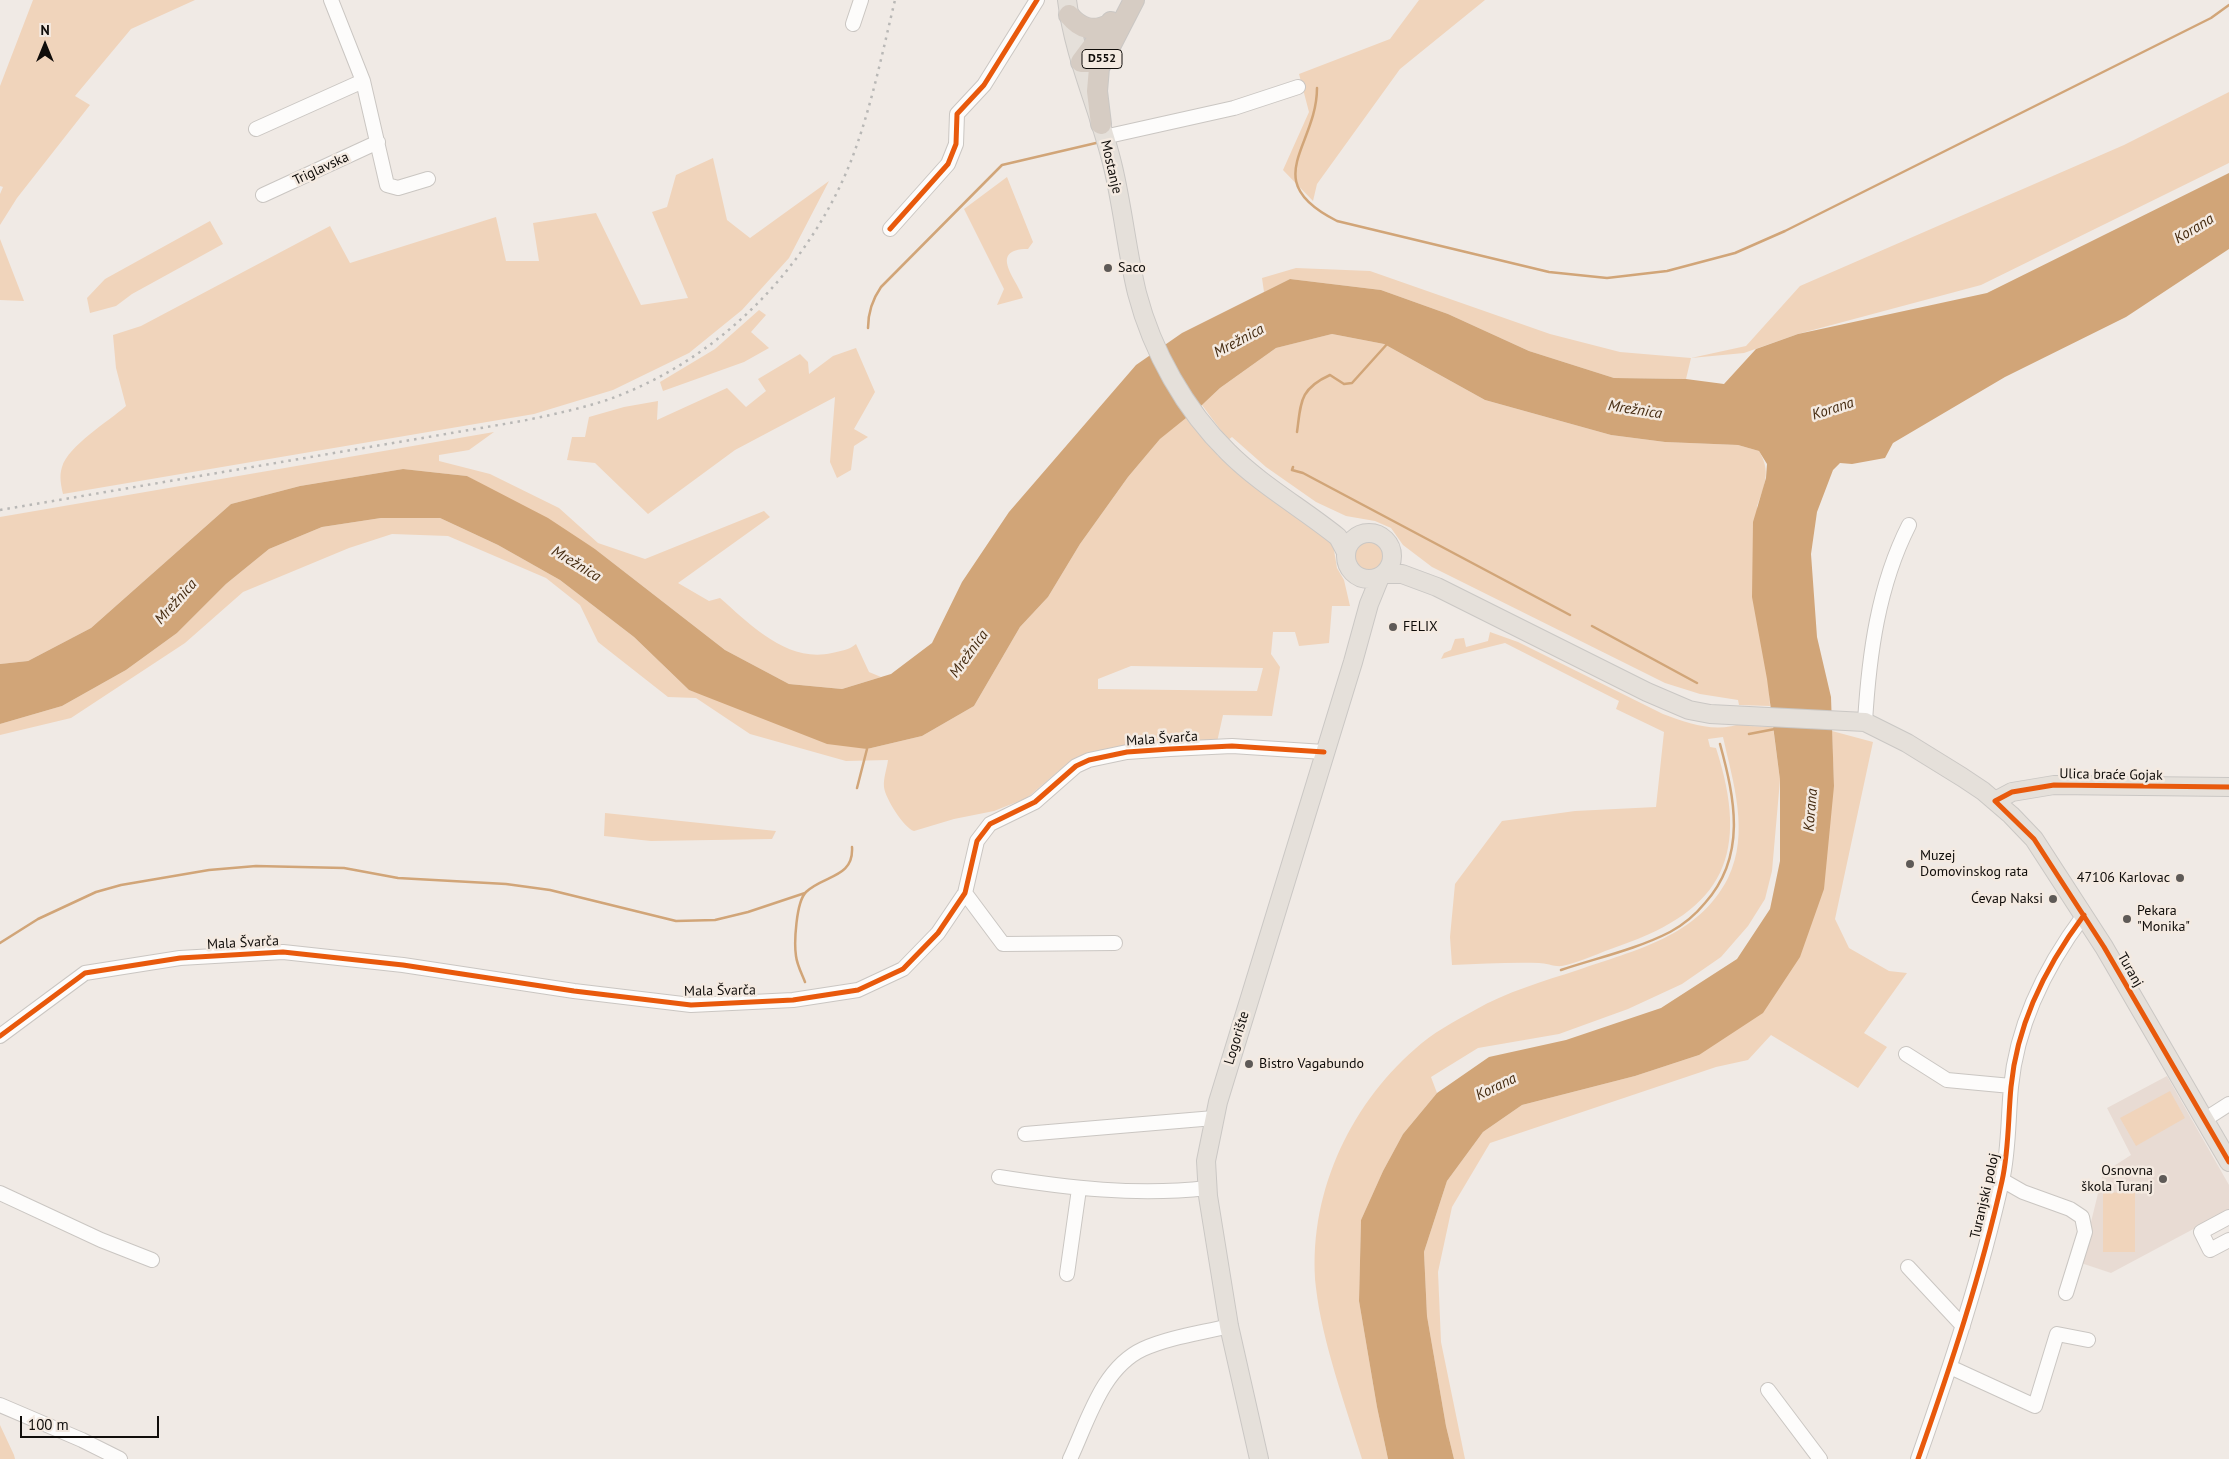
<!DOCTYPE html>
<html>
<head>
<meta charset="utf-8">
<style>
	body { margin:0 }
	#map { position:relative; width:2229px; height:1459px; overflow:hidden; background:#f0eae5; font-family:"PT Sans",sans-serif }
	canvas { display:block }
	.north { position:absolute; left:20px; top:20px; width:50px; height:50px; -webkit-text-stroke:4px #f4eae1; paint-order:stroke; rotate:0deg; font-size:14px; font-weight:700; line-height:20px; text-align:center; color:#100d0a }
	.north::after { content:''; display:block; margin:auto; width:18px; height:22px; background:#100d0a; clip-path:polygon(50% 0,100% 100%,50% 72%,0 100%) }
	.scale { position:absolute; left:20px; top:1416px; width:139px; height:22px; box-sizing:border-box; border:2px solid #100d0a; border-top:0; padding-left:6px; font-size:15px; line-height:18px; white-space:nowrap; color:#100d0a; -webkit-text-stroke:4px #f4eae1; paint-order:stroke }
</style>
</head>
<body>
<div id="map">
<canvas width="2229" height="1459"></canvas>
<div class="north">N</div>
<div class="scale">100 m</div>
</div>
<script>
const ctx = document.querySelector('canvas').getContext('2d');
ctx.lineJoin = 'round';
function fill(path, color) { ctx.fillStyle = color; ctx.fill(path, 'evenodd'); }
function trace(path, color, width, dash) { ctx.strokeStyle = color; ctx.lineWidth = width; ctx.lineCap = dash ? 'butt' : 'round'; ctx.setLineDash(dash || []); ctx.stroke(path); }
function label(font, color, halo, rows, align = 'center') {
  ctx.font = font + ' "PT Sans",sans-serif'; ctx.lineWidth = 5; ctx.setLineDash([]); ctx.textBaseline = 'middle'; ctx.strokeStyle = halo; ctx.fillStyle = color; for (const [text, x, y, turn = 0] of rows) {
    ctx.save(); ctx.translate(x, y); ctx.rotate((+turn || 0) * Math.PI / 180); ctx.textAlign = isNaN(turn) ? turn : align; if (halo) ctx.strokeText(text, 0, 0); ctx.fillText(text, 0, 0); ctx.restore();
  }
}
fill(new Path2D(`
	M2167 1076 2229 1185V1210L2111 1273 2081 1263 2103 1173 2131 1155 2107 1108Z`), '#e8dbd3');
fill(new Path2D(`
	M33 0H195L131 29 75 96 90 105 17 198 0 225V194L3 187 0 186V86Z
	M1419 0H1485L1400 69 1317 184 1313 201 1283 170 1309 112 1299 74 1390 39Z
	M2229 92V163L1981 285 1798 334 1744 353 1691 358 1686 379 1614 378 1529 351 1448 314 1381 290 1290 279 1264 292 1262 278 1296 268 1370 271 1550 334 1620 352 1691 358 1746 346 1800 286 2124 145Z
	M713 158 727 220 750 238 829 181 789 258 742 310 689 353 613 390 534 414 63 494C61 485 59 476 62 467 68 446 109 421 126 406L116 368 113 335 141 326 330 226 350 263 496 217 506 261H539L533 223 596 213 641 305 688 298 652 212 667 207 676 175Z
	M1007 177 1033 242 1028 249C986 249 1019 282 1023 298L997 305 1004 289 964 209Z
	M210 221 223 244 132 294 116 306 90 313 87 298 105 279Z
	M0 239 24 301 0 300Z
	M759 310 766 315 751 332 769 348 744 362 663 391 660 382 715 349Z
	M1332 334 1384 344 1485 400 1611 435 1665 442 1738 445 1759 451C1771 471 1765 485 1757 506L1770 706 1739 705 1738 700 1700 694 1665 683 1432 567 1403 545 1391 528 1375 521 1346 516 1316 502 1266 467 1232 437 1228 440 1202 405 1220 388 1276 348Z
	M856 348 875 392 854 429 868 437 854 446 851 470 837 478 830 462 835 397 735 450 648 514 595 463 567 460 572 437H585L589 417 624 407 658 401 657 420 727 388 746 407 766 391 758 379 800 354 808 362 809 374 833 356Z
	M1186 416 1196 430 1219 452 1217 455 1246 480 1333 544 1337 568 1344 580 1350 606H1332L1329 643 1299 646 1295 632H1273L1271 654 1280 667 1272 716 1223 715 1217 742 1086 755 1069 762 1027 798 994 811 954 819 914 831C904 828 885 798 884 787 883 779 887 768 888 760L846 761 750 734 696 698 668 697 598 642 580 605 546 578 448 536 392 534 349 548 243 592 185 643 71 718 0 735V724L62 706 126 670 177 633 226 584 269 549 322 527 381 518H440L498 545 560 580 634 637 689 690 867 749 922 736 974 706 1020 627 1048 597 1080 544 1128 477 1160 439ZM1131 666 1263 668 1257 691 1098 689V679Z
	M494 432 469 450 439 455V461L490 474 559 508 598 543 645 559 764 511 770 517 678 583 709 601 720 598C751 625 787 663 832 653 841 651 849 650 856 644L869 672 881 677 842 689 789 684 725 650 595 549 467 476 403 469 300 486 231 504 91 628 28 661 0 664V517Z
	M1351 556a18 18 0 1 1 36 0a18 18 0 1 1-36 0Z
	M1490 632 1518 642 1663 714C1690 724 1717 734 1745 722L1748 726 1773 727 1780 780 1772 871 1765 899 1748 926 1721 957 1682 984 1628 1009 1559 1034 1478 1048 1431 1077 1437 1093 1403 1134 1383 1171 1361 1220 1359 1301 1377 1407 1388 1459H1362C1346 1407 1322 1341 1316 1288 1307 1198 1348 1107 1415 1049 1432 1033 1455 1021 1475 1010 1506 992 1544 981 1578 970 1635 950 1698 937 1728 878 1750 833 1733 782 1723 737L1708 739 1710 747 1716 748C1750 853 1725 910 1619 946 1601 952 1581 962 1562 966 1555 967 1546 963 1539 963 1510 962 1481 964 1452 965L1450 937 1455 884 1502 821 1575 811 1656 807 1664 732 1616 709 1619 701 1505 643 1441 659 1444 653 1451 650 1455 639 1464 638 1466 647 1488 641Z
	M1832 731 1873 742 1835 919 1849 948 1889 971 1907 973 1864 1033 1887 1047 1858 1088 1771 1035 1748 1060 1716 1067 1490 1143 1452 1207 1438 1272 1441 1342 1465 1459H1454L1446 1426 1427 1316 1424 1252 1447 1181 1483 1132 1522 1105 1635 1076 1699 1055 1834 786Z
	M605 813 776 831 772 839 651 841 604 836Z
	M2170 1091 2185 1118 2136 1146 2120 1118Z
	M2135 1192V1252H2103V1193Z
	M0 1425 14 1455 15 1459H0Z`), '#f0d4bb');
fill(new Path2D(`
	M2229 173V249L2126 317 2005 377 1893 443 1885 458 1852 464 1840 463 1833 470 1817 512 1811 554 1817 637 1831 697 1834 786 1824 889 1800 957 1763 1013 1699 1055 1635 1076 1522 1105 1483 1132 1447 1181 1424 1252 1427 1316 1446 1426 1454 1459H1388L1377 1407 1359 1301 1361 1220 1383 1171 1403 1134 1437 1093 1489 1057 1566 1040 1661 1008 1737 959 1770 909 1780 861V780L1767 679 1752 597 1753 522 1766 478 1767 464 1759 451 1738 445 1665 442 1611 435 1485 400 1384 344 1332 334 1276 348 1220 388 1202 405 1160 439 1128 477 1080 544 1048 597 1020 627 974 706 922 736 867 749 827 744 689 690 634 637 560 580 498 545 440 518H381L322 527 269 549 226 584 177 633 126 670 62 706 0 724V664L28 661 91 628 231 504 300 486 403 469 467 476 548 518 595 549 725 650 789 684 842 689 891 674 932 643 962 582 1009 512 1136 365 1182 333 1290 279 1381 290 1448 314 1529 351 1614 378 1686 379 1724 384 1756 349 1798 334 1987 293Z`), '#d1a578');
trace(new Path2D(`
	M1317 88C1317 147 1257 181 1337 221L1549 272 1607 278 1667 271 1735 253 1785 231 2211 18 2229 5
	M868 328C868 312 872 300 881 287L1002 165 1096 143
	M1297 432C1301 403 1299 389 1330 375L1344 384 1352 383 1388 343
	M1293 467 1292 470 1303 473 1570 615
	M1592 626 1697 683
	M1749 734 1775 729
	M857 788 867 749
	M0 943 38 919 96 892 121 885 209 870 256 866 344 868 398 878 506 884 550 890 676 921 715 920 748 912 805 893
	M1561 970C1597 958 1637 949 1670 932 1683 925 1696 914 1705 903 1747 856 1735 799 1720 744
	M805 982C802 974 797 965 796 956 794 943 796 902 806 892 824 875 854 878 852 847`), '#d1a578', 2.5);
const minor = new Path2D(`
	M331 0 363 81 387 185 398 188 428 179
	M853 24 861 0
	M256 129 363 81
	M1104 137 1234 108 1298 87
	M263 195 378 142
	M890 229 948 164 956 144 957 114 984 85 1037 0
	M1865 722C1869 655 1878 586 1909 525
	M965 893 1003 944 1115 943
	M0 1036 85 973 180 958 283 952 403 965 574 991 691 1005 793 1000 858 990 903 969 938 933 965 893 977 841 990 824 1035 802 1076 766 1089 760 1127 752 1170 749 1232 746 1324 752
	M1906 1054 1947 1080 2011 1086
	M2204 1120 2229 1104
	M1025 1134 1214 1118
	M999 1177C1068 1188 1137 1196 1207 1188
	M2002 1180 2023 1192 2070 1209 2082 1217 2085 1232 2066 1293
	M0 1193 101 1240 152 1260
	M2229 1217 2201 1232 2210 1250 2229 1240
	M1908 1267 1963 1326
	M1067 1274 1079 1189
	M1950 1367 2035 1406 2057 1334 2088 1340
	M1768 1390 1820 1459
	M0 1405 82 1440 120 1459
	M1070 1459C1088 1421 1102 1368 1143 1349 1170 1337 1201 1333 1229 1326
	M1918 1459C1950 1368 1981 1275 2002 1181 2009 1150 2008 1118 2011 1087 2017 1023 2046 966 2084 915`);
const major = new Path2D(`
	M1067 0C1074 58 1100 111 1113 167 1123 209 1127 252 1137 293 1152 351 1185 410 1228 452 1261 485 1302 508 1338 537L1346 552
	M1346 556a23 23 0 1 1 46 0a23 23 0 1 1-46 0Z
	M1384 574H1402L1437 587 1647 692 1689 710 1710 714 1865 722 1907 743 1962 777 1983 791 2011 815 2034 839 2104 947 2229 1162
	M1995 801 2012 792 2054 785 2229 787
	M1259 1459 1229 1326 1208 1196 1206 1161 1218 1102 1353 662 1369 604 1380 577`);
const highway = new Path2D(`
	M1069 15C1080 29 1094 33 1110 24
	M1102 58 1094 62H1081L1111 22
	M1101 124 1097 91 1099 68 1134 0`);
trace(minor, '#cac6c2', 16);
trace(major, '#cac7c4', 20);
trace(highway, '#cac7c4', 22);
trace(minor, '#fdfcfb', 14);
trace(major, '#e5e0da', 18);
trace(highway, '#d6ccc3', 20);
trace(new Path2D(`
	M0 510 522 421C551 415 579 409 607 400 718 361 808 269 851 161 871 109 882 54 895 0`), '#b9b8b6', 2.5, [2.5, 5]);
trace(new Path2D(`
	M890 229 948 164 956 144 957 114 984 85 1037 0
	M2229 787 2054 785 2012 792 1995 801 2034 839 2104 947 2229 1162
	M0 1036 85 973 180 958 283 952 403 965 574 991 691 1005 793 1000 858 990 903 969 938 933 965 893 977 841 990 824 1035 802 1076 766 1089 760 1127 752 1170 749 1232 746 1324 752
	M1918 1459C1950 1368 1981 1275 2002 1181 2009 1150 2008 1118 2011 1087 2017 1023 2046 966 2084 915`), '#e8590c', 5);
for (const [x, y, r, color] of [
	[1108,268,5,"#5e5a57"],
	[1393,627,5,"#5e5a57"],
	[1910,864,5,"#5e5a57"],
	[2180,878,5,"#5e5a57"],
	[2053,899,5,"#5e5a57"],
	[2127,919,5,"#5e5a57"],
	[1249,1064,5,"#5e5a57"],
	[2163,1179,5,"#5e5a57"]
]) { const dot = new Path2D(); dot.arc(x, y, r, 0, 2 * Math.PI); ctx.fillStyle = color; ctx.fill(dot); trace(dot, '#f4eae1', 2); }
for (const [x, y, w] of [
	[1102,59,40]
]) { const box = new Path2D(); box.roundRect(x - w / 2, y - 9.5, w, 19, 4); ctx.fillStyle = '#f4eae1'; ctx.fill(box); trace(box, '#100d0a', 1); }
label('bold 12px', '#100d0a', null, [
	["D552",1102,59]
]);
label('14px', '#100d0a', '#f4eae1', [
	["Mostanje",1111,167,77],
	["Triglavska",321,169,-25],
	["Mala Švarča",1162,739,-4],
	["Ulica braće Gojak",2111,775,1],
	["Mala Švarča",243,943,-3],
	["Turanj",2130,970,60],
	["Mala Švarča",720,991,-1],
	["Logorište",1237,1038,-73],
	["Turanjski poloj",1985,1196,-77]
]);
label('14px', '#100d0a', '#f4eae1', [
	["Saco",1118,268],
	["FELIX",1403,627],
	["Muzej",1920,856],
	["Domovinskog rata",1920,872],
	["47106 Karlovac",2170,878,"right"],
	["Ćevap Naksi",2043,899,"right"],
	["Pekara",2137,911],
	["\"Monika\"",2137,927],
	["Bistro Vagabundo",1259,1064],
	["Osnovna",2153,1171,"right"],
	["škola Turanj",2153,1187,"right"]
], 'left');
label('italic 15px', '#452b10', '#f4eae1', [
	["Korana",2194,229,-31],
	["Mrežnica",1239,341,-28],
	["Korana",1833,409,-18],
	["Mrežnica",1635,410,9],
	["Mrežnica",576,564,31],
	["Mrežnica",176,602,-48],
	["Mrežnica",969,654,-54],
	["Korana",1811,810,-85],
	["Korana",1496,1087,-26]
]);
</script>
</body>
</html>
